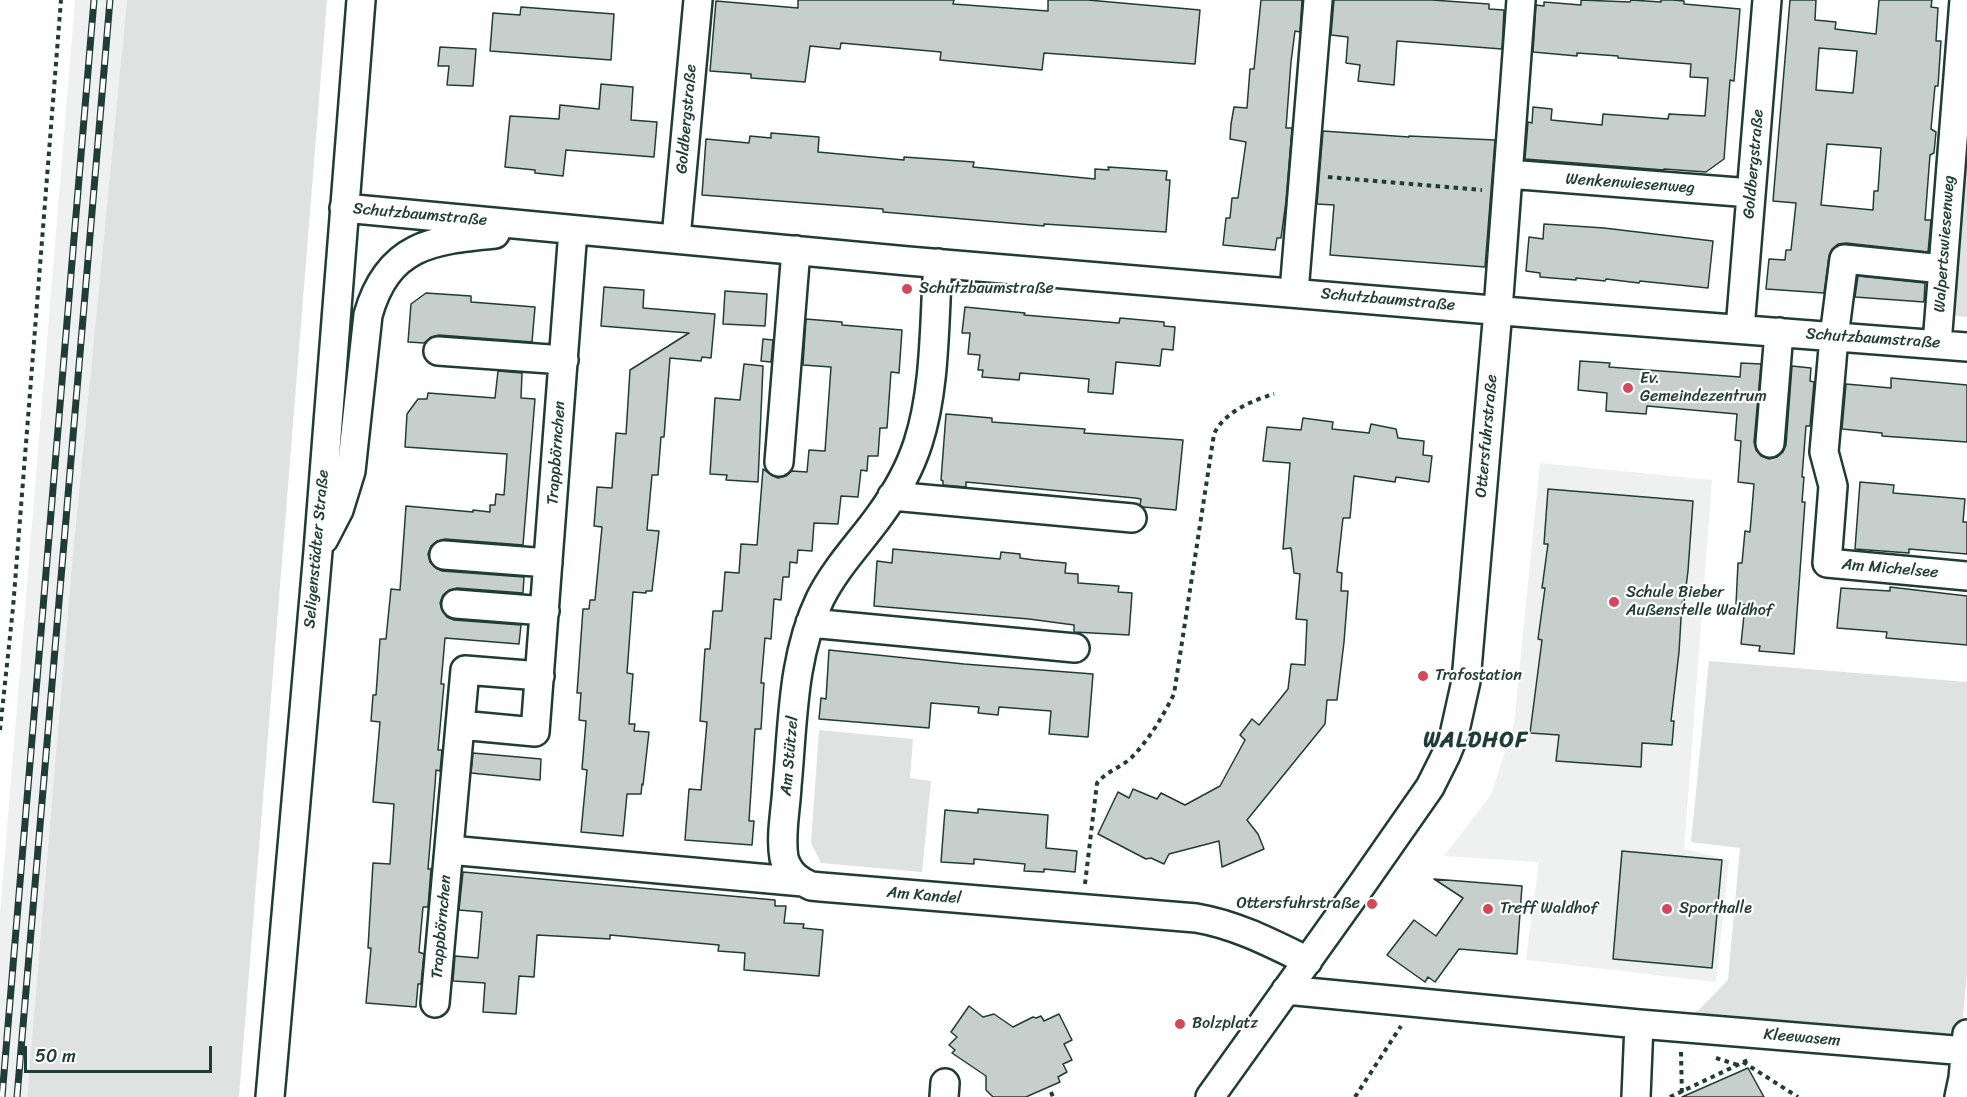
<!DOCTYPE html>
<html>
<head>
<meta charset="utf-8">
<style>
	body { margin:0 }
	#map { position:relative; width:1967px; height:1097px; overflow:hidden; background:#fff; font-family:Sriracha,sans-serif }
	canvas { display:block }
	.scale { position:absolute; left:24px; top:1046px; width:188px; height:27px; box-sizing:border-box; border:3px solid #1f3d34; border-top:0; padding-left:8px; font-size:18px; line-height:21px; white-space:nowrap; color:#1f3d34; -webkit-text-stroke:4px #fff; paint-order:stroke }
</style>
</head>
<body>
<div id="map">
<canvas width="1967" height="1097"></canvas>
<div class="scale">50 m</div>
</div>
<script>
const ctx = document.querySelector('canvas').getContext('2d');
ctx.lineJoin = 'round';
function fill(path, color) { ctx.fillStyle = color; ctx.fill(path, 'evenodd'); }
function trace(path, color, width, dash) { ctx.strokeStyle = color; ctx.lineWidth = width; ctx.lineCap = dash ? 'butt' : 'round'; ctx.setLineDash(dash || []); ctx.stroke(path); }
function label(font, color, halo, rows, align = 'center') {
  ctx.font = font + ' Sriracha,sans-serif'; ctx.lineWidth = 4.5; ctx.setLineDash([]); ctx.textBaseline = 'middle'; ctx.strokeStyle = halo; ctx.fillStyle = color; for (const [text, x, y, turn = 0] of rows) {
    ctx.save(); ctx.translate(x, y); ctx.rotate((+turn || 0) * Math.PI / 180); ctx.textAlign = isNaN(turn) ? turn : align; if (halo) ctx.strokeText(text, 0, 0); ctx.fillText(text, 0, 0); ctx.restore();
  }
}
fill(new Path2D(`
	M75 0H127L72 563 27 1097H0V914Z
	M1540 463 1712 480 1684 849 1729 860 1716 982 1526 960 1539 862 1444 856 1491 795 1514 724Z`), '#eef1f0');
fill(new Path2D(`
	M127 0H327L239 1097H27L72 563Z
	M1961 154 1967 155V317L1948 315Z
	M1709 661 1967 682V974L1961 1036 1691 1018 1728 980 1740 848 1691 842Z
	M819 730 913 739 910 778 931 781 922 872 821 863 811 843Z`), '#dee3e2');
const building = new Path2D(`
	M798 0H954L953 4 1048 11V0H1088L1200 10 1195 64 1044 53 1042 70 940 60 941 52 841 43 840 49 810 46 805 82 751 78V74L710 71 716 1 798 8Z
	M1261 0H1302L1300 32 1295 31 1291 62 1286 128H1292L1286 201 1281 238H1277L1275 250 1223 245 1226 218H1230L1232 198H1238L1246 142 1230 139 1231 124 1234 107 1247 108 1250 69H1254Z
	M1334 0H1432L1489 4V9L1504 10 1502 49 1397 41 1394 85 1358 81 1360 65 1346 63 1348 37 1331 35Z
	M1581 0 1630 2 1631 0 1661 2V0H1673L1684 1V4L1740 9 1734 81 1730 80 1724 159 1706 172 1664 169V170L1525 159 1528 122 1532 123 1533 107 1552 109 1551 120 1602 125 1603 114 1668 119 1669 114 1705 116 1708 78 1690 77 1691 64 1618 58V56L1577 53V56L1533 52 1536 5 1544 6V2L1581 5Z
	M1790 0H1816L1815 20 1836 22 1835 29 1876 34 1879 0H1932L1931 7 1938 8 1936 41H1941L1938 86H1935L1931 129 1936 132 1934 153 1930 155 1925 220H1931L1928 252 1846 243 1838 244 1832 249 1829 256 1824 293 1766 289 1769 259 1785 260 1786 250H1791L1796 203 1773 201ZM1819 48 1857 51 1853 93 1816 90ZM1827 144 1881 148 1878 191H1874L1873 210 1821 205Z
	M521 7 614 14 611 60 490 51 493 13 520 15Z
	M440 47 476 49 473 86 447 85 449 66H438Z
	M601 84 633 87 631 120 657 122 654 157 566 150 563 176 535 173V170L505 167 510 116 559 119 560 105 599 109Z
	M1323 131 1409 137V136L1495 140 1485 267 1330 255 1334 205 1317 204Z
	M771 133 819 137 818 152 904 160V157L974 162 973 167 1095 179V169L1109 170 1108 167 1167 171 1166 180H1170L1166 232 1044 224V226L883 212V209L702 195 706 139 749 143 750 136 771 138Z
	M1544 224 1604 228 1713 241 1708 288 1640 281 1639 283 1606 279 1605 281 1576 278V280L1540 277V273L1526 271 1529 237 1543 239Z
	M1858 276 1925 283 1924 302 1855 297Z
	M604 287 644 290 643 308 715 314 711 358 702 357 701 361 670 358 664 437H661L658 475H652L647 530 659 531 652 591H646V593L633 592 627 673 633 674 629 724H635L634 731 649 732 643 785 642 784 641 794H627L623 836 581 832 587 770 582 769 586 721 579 720 581 693H577L583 609H589L590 600H595L602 527 594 526 597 487 612 488 616 433 626 434 630 370 689 333 601 326Z
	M725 291 767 294 765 326 723 324Z
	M426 293 471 296V302L535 307 532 342 439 335 431 337 424 343 408 342 411 304Z
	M965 307 1025 313 1024 315 1119 323 1120 318 1164 322V326L1175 327 1173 350 1162 349 1160 366 1116 362 1113 394 1088 392 1089 379 1020 373 1019 380 982 377 983 370H978L980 355 968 354 970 333H962Z
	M806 319 842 322V325L902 330 899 373 891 372 887 428H880L878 456H868L867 471 861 470 858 497 841 496 838 524 814 523 812 551 798 550 797 563 790 562 789 577H783L781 600 774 599 771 639 765 638 761 683H764L761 729H755L749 821H754L752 845 685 840 689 789 701 790 707 722 700 721 705 649H710L713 611H722L725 572 739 573 741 544 757 545 763 469 771 475 778 478 786 476 792 471 807 472 809 450 825 451 831 367 803 365Z
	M763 339 773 340 771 362 761 361Z
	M1580 361 1610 363 1609 367 1740 377 1741 363 1761 364 1754 442 1756 450 1761 456 1769 459 1777 457 1783 452 1786 445 1792 366 1811 368 1810 381 1814 382 1810 426H1806L1802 477H1804L1802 502H1805L1794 654 1759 651 1760 646 1741 644 1745 605 1736 604 1738 563H1742L1745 531 1750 532 1754 484 1738 482 1741 441 1735 440 1737 414 1647 406 1646 414 1606 411 1607 393 1578 390Z
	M744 364 763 366 758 482 726 480 727 475 710 474 715 398 740 400Z
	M498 371 522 373 521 398 535 399 523 545 445 539 437 541 431 546 428 554 430 562 436 568 442 571 524 577 523 593 457 588 449 590 443 595 440 603 442 610 447 617 454 620 521 625 519 644 445 638 441 684H444L438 750H442L440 771 436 770 435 785 428 869H431L428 907H423L419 952 424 954 421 984H418L416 1007 366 1003 371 948H368L373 863 390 864 394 804 373 802 380 722 371 721 373 695H376L380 639H386L391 589 400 590 406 506 473 512V510L490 512V505H495L496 494 504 495 507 454 405 447 407 414 418 399H427L428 393 495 398Z
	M1891 378 1967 385V442L1882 436V433L1842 429 1846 384 1891 388Z
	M946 414 992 418V422L1085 429 1084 433 1183 440 1176 510 1143 507 1140 505 1141 499 1135 498 966 482V487L943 485V481L941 480Z
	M1303 418 1333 422 1332 429 1369 433 1371 424 1396 429 1398 438 1424 441 1423 455 1432 456 1429 482 1396 477 1395 482 1354 476 1350 518H1343L1337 572 1342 573 1341 591H1348L1344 642 1337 700H1327L1325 724 1247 820 1258 834 1264 849 1222 867 1219 841 1169 854 1164 864 1151 858 1146 859 1098 834 1118 792 1129 798 1133 789 1157 799 1161 793 1185 805 1220 786 1245 740 1240 735 1252 719 1259 725 1288 689 1291 664 1305 665 1307 620 1296 619 1300 574 1294 573 1291 548 1283 549 1290 463 1263 461 1267 427 1301 430Z
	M1860 482 1894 485 1893 493 1965 499 1963 522H1967V554L1909 549V553L1855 549Z
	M1548 489 1693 501 1688 571 1684 602H1682L1679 652 1671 721H1674L1672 745 1642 743 1641 767 1556 761 1559 735 1530 733 1542 640 1538 639 1545 588H1542L1548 544H1544Z
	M893 549 1000 559 1001 552 1020 554V558L1034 560 1066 563 1065 573 1078 574V583L1119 586 1118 592 1132 593 1129 635 1074 632V625L1029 619 874 606 877 561 892 563Z
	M1890 587 1967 596V645L1886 638 1887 632 1837 628 1841 588 1890 591Z
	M829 650 964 664 1093 674 1088 737 1049 734 1051 711 999 707 998 715 978 713 979 707 931 703 929 728 819 719 821 698 826 699Z
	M473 753 541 759 540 780 471 773Z
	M978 809 1048 815 1046 848 1077 851 1075 872 1044 869V872L1024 871 1025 864 974 859V864L941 862 945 810 978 813Z
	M1622 851 1722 860 1712 968 1613 959Z
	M463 872 775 900V906H786L784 923 804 924 803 928 823 930 819 976 744 970 745 953 718 951 719 945 610 935V939L537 935 534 977 519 976 516 1014 483 1012 485 983 453 981 455 956 478 958 482 912 459 910Z
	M1434 879 1522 886 1517 954 1459 949 1435 982 1428 977 1425 982 1387 955 1414 920 1436 936 1463 898Z
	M969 1006 983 1017 994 1014 1013 1027 1033 1017 1036 1018 1041 1016 1044 1021 1059 1014 1072 1040 1064 1044 1072 1060 1063 1064 1067 1072 1058 1077 1060 1082 1026 1097H993L986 1090V1076L952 1053 955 1050 949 1045 957 1037 951 1032Z
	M1748 1068 1764 1097H1682Z`);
fill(building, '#c7cfcc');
trace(building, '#1f3d34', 1.5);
const minor = new Path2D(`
	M1508 174 1751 193
	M344 208 908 261 1552 315 1967 347
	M676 238 698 0
	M1943 269 1844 259 1834 337 1824 452 1833 486 1827 563 1967 576
	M1294 292 1318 0
	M1740 329 1767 0
	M1937 344 1964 0
	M438 351 564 360
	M1770 443 1779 332
	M779 462 796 250
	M892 496 1132 518
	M324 539 339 510 351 471 368 315C388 245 431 240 495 234
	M444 555 548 563
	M456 604 545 611
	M810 623 1075 648
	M460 725 465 670 540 676
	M449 850 803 882 811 886 821 887 1196 918C1237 925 1271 943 1308 961
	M803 882C794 877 787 869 784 858 780 835 786 809 787 786 793 723 792 657 820 599 836 567 860 543 880 515 896 493 910 468 918 443 936 388 934 320 938 263
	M1286 990 1639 1024 1967 1051
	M435 1003 460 725 535 732 573 230
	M270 1097 318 551 361 0
	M944 1097 945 1083
	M1210 1097 1363 883 1430 787 1446 755 1454 735 1466 681 1498 310 1521 0
	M1636 1097 1639 1024
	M1959 1097 1963 1078 1967 1034`);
trace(minor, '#1f3d34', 32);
trace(new Path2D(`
	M1328 177 1482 190
	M0 730 13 608 61 0
	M1085 884 1097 783C1107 771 1120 768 1131 758 1149 740 1163 716 1174 694L1214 434C1224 412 1253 400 1274 394
	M1681 1052 1682 1097
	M1716 1058 1738 1065
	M1743 1062 1798 1097
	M1051 1092 1053 1097
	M1355 1097 1401 1026
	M1670 1097 1748 1060`), '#1f3d34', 4, [4.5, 4.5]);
trace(minor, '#fff', 27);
const rail = new Path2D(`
	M2 1097 94 0
	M17 1097 110 0`);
trace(rail, '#1f3d34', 7);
trace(rail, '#fff', 4.5, [14]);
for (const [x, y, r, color] of [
	[907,289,6,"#d1495b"],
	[1628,388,6,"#d1495b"],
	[1614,602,6,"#d1495b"],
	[1423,676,6,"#d1495b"],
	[1372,904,6,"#d1495b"],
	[1488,909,6,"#d1495b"],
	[1667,909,6,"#d1495b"],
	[1180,1024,6,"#d1495b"]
]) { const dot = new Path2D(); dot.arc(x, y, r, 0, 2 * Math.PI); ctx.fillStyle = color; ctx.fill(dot); trace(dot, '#fff', 2); }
label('16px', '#1f3d34', '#fff', [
	["Goldbergstraße",687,119,-85],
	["Goldbergstraße",1754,164,-85],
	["Wenkenwiesenweg",1630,184,4],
	["Schutzbaumstraße",420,215,5],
	["Walpertswiesenweg",1945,244,-86],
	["Schutzbaumstraße",1388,300,5],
	["Schutzbaumstraße",1873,339,4],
	["Ottersfuhrstraße",1487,436,-85],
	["Trappbörnchen",557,453,-86],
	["Seligenstädter Straße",317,549,-85],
	["Am Michelsee",1890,569,5],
	["Am Stützel",790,756,-85],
	["Am Kandel",924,896,5],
	["Trappbörnchen",442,927,-85],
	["Kleewasem",1802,1038,5]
]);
label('16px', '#1f3d34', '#fff', [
	["Schutzbaumstraße",919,289],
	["Ev.",1640,379],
	["Gemeindezentrum",1640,397],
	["Schule Bieber",1626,593],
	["Außenstelle Waldhof",1626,611],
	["Trafostation",1435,676],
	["Ottersfuhrstraße",1360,904,"right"],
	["Treff Waldhof",1500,909],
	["Sporthalle",1679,909],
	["Bolzplatz",1192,1024]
], 'left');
ctx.letterSpacing = '1.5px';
label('bold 22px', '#1f3d34', '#fff', [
	["WALDHOF",1476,741]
]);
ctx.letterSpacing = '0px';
</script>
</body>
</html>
